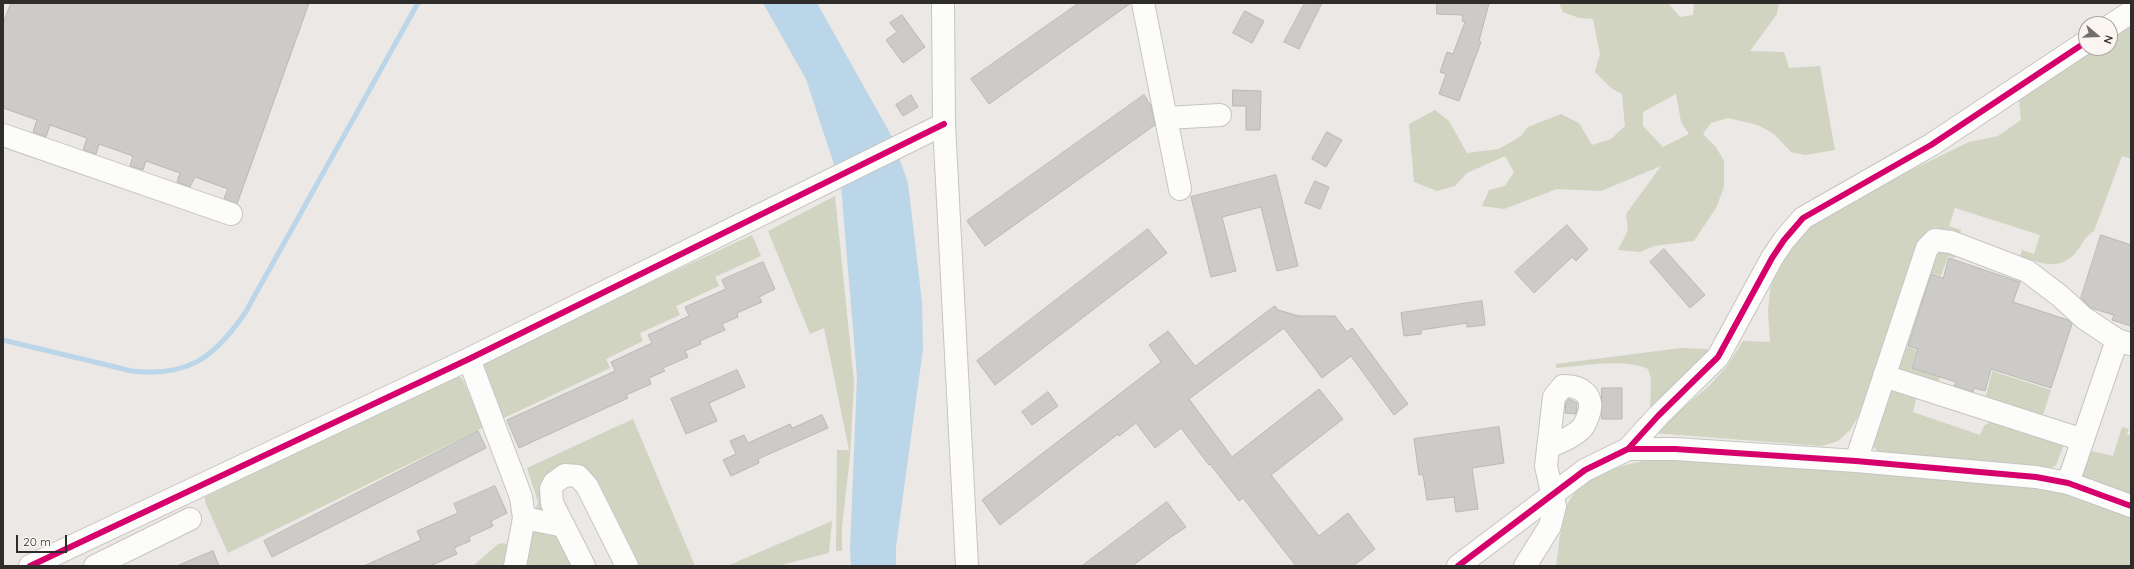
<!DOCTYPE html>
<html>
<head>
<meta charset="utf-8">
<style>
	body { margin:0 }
	#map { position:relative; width:2134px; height:569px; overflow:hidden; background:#ebe8e5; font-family:Quicksand,sans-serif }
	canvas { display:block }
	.frame { position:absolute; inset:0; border:4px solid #2f2d2b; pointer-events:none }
	.north { position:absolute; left:2078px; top:16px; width:40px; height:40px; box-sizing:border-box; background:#faf5f0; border:1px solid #a9a5a1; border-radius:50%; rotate:109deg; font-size:11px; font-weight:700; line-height:16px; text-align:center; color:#2f2d2b }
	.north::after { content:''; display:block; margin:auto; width:14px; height:18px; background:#716e6c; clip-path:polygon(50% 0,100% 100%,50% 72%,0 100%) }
	.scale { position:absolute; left:16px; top:535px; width:51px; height:18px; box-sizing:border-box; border:2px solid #2f2d2b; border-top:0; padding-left:5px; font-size:12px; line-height:14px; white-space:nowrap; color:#2f2d2b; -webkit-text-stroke:3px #faf5f0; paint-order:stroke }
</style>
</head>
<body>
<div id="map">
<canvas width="2134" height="569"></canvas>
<div class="frame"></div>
<div class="north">N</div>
<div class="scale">20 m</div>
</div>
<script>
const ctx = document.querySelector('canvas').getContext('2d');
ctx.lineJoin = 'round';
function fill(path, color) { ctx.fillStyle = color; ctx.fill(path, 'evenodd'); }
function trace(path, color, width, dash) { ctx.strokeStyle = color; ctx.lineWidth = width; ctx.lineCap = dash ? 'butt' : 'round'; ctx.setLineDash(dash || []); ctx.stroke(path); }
fill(new Path2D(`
	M1559 3H1668L1680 17 1693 15 1694 3H1779L1777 14 1750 51 1784 52 1789 68 1820 66 1835 150 1805 155 1791 152 1774 134 1758 125 1728 118 1711 123 1703 134 1716 147 1724 161V187L1716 208 1694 241 1654 246 1640 252 1618 250 1628 230 1626 214 1661 166 1601 191 1557 189 1504 209 1482 206 1489 190 1505 186 1514 172 1505 156 1467 173 1455 186 1437 191 1414 182 1409 124 1435 110 1449 121 1467 153 1499 149 1521 136 1528 127 1561 114 1579 123 1592 145 1611 139 1625 126 1622 94 1611 88 1595 72 1600 54 1593 19 1579 18 1563 12ZM1676 94 1681 122 1689 134 1663 147 1643 126V112Z
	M2131 26V159L2122 156 2094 231C2084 237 2083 244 2076 252 2060 272 2040 263 2020 256L2022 250 2034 254 2040 235 1955 208 1949 226 1961 230 1960 235 1934 227 1926 234 1908 269 1864 407 1850 430 1838 441 1822 446 1653 433 1709 386 1727 366 1743 341 1770 342 1768 312 1770 289 1780 261 1810 223 1834 208 1969 142 1998 136 2021 120 2019 100 2020 95 2095 48H2110V39Z
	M835 196 854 382 850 456 842 527V551H836L837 450H849L824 328 810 334 768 231Z
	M752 235 761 256 715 277 719 286 676 306 680 315 640 333 643 341 606 359 610 368 504 418 478 363Z
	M1932 249 1956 254 1955 258 1948 256 1941 276 1925 271Z
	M1901 345 1917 350 1911 368 1940 377 1938 384 1901 370 1898 366Z
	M1681 348 1707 349 1711 353 1650 413 1651 379 1648 369C1624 358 1582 366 1556 368V364Z
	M1992 371 2051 390 2043 415 2041 416 1993 402 1986 395Z
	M453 374 462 378 484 427 228 553 205 502V497Z
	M1887 385 1917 395 1913 412 1980 435 1984 426 1994 419 2064 444 2056 465 2051 468 1884 455 1874 448 1870 442Z
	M633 419 695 566H635L568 469 553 517 534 513 538 502 527 468Z
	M2122 427 2129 429 2127 434 2131 436V497L2081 479 2089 454 2092 451 2113 456Z
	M1658 458 2025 481 2131 513V566H1556C1559 548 1560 520 1568 503 1584 472 1627 464 1658 458Z
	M832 521 829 553 778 566H727Z
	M532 526 560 531 577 566H525Z
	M504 543 513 548 512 566H473L498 544Z`), '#d0d4c1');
fill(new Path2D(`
	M763 3H817L891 135 908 183 922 302 923 349 896 547V566H851L850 549 857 377 841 186 806 79Z`), '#bbd6e8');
trace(new Path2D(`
	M3 340 132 371C188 377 214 358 245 313L418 3`), '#bbd6e8', 5);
const building = new Path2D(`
	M11 3H309L237 204 224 198 228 189 195 177 190 187 177 182 180 173 146 161 143 170 130 166 133 156 99 144 96 154 83 150 87 138 50 125 46 137 33 132 37 120 3 108V24Z
	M1079 3H1131L989 104 971 79Z
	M1305 3H1322L1299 49 1284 42Z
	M1437 3H1489L1479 41 1481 42 1459 101 1439 94 1446 74 1440 72 1447 52 1453 54 1465 22 1462 21 1463 15 1437 14Z
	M1245 11 1264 21 1252 43 1233 33Z
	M902 15 925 47 903 63 886 40 897 32 890 23Z
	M1233 90 1261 91 1260 130H1246V106H1233Z
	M911 95 918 107 903 116 896 105Z
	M1144 95 1151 106 1155 125 985 246 967 221Z
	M1327 132 1342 140 1326 167 1312 159Z
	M1276 175 1298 266 1277 271 1261 207 1222 217 1236 271 1211 277 1191 197Z
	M1315 181 1329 187 1320 209 1305 203Z
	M1567 225 1588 249 1576 261 1572 257 1534 293 1515 272Z
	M1148 229 1167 253 995 385 977 361Z
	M2101 235 2131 245V326L2112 320 2114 315 2091 308 2081 298Z
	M1664 249 1705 295 1690 308 1650 262Z
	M1949 258 2020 282 2013 302 2068 320 2072 324 2051 388 1991 369 1985 391 1974 388 1973 392 1954 386 1956 382 1912 368 1918 349 1908 346 1931 274 1943 278Z
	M763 262 775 289 759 297 762 302 737 313 738 317 722 324 725 330 700 341 701 344 685 351 688 357 663 368 665 371 649 378 651 384 626 395 628 398 519 448 507 420 615 371 611 362 652 343 648 335 689 316 685 307 726 289 722 280Z
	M1482 301 1485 325 1467 327V323L1421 330V334L1404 336 1401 313Z
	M1275 306 1278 310 1299 316H1335L1347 332 1352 328 1408 404 1394 415 1351 356 1322 378 1284 328 1189 399 1232 457 1319 389 1343 419 1271 475 1319 536 1348 513 1375 549 1353 566H1296L1243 498 1239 501 1210 464 1209 465 1181 428 1155 448 1136 423 1119 436 1118 434 1000 525 982 500 1161 362 1149 345 1168 331 1195 366Z
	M737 370 745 387 709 403 717 421 686 434 671 399Z
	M1602 388H1622V419H1602Z
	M1048 392 1058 406 1032 425 1022 412Z
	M1569 399 1577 403 1576 414 1565 413 1566 402Z
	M822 415 828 428 758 459 759 463 731 476 723 460 736 454 730 441 744 435 748 443 790 424 792 428Z
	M1499 427 1504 463 1472 468 1478 509 1456 512 1454 497 1427 500 1423 474 1419 475 1414 439Z
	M478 431 486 448 272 557 264 541Z
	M495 486 507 513 491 521 493 526 469 537 470 541 454 548 457 554 430 566H364L421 540 417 531 458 513 454 504Z
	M1167 502 1186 527 1171 537 1132 566H1082Z
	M213 551 219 566H177Z`);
fill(building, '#cdcbc8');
trace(building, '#bab8b5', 1);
const minor = new Path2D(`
	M943 3 944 124 967 566
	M1143 3 1180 189
	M2110 26 2131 12
	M1166 118 1220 115
	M3 135 231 214
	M469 359 521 497 524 518 515 566
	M1884 376 2083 440
	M1628 449 1658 416 1718 357 1772 258 1784 240 1803 218 1931 145 2086 42
	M1856 461 1927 248 1935 240 1951 242 2027 271 2060 296 2084 318 2117 340
	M2068 483 2117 340 2130 344
	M524 518 564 526
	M30 566 469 359 944 124
	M95 566 190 519
	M584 566 552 503 551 489 554 483 565 475 578 476 587 486 627 566
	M1458 566 1585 470 1628 449H1675L1856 461 2036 477 2068 483 2131 506
	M1525 566 1550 526 1555 506 1546 466 1554 397 1563 386C1581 385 1596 396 1588 416 1587 419 1585 424 1583 427 1574 437 1560 442 1548 447`);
trace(minor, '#c7c4c2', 24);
trace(minor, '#fcfcfb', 22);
trace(new Path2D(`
	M1628 449 1658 416 1718 357 1772 258 1784 240 1803 218 1931 145 2086 42
	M30 566 469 359 944 124
	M1458 566 1585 470 1628 449H1675L1856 461 2036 477 2068 483 2131 506`), '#d6006c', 6);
</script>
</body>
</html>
